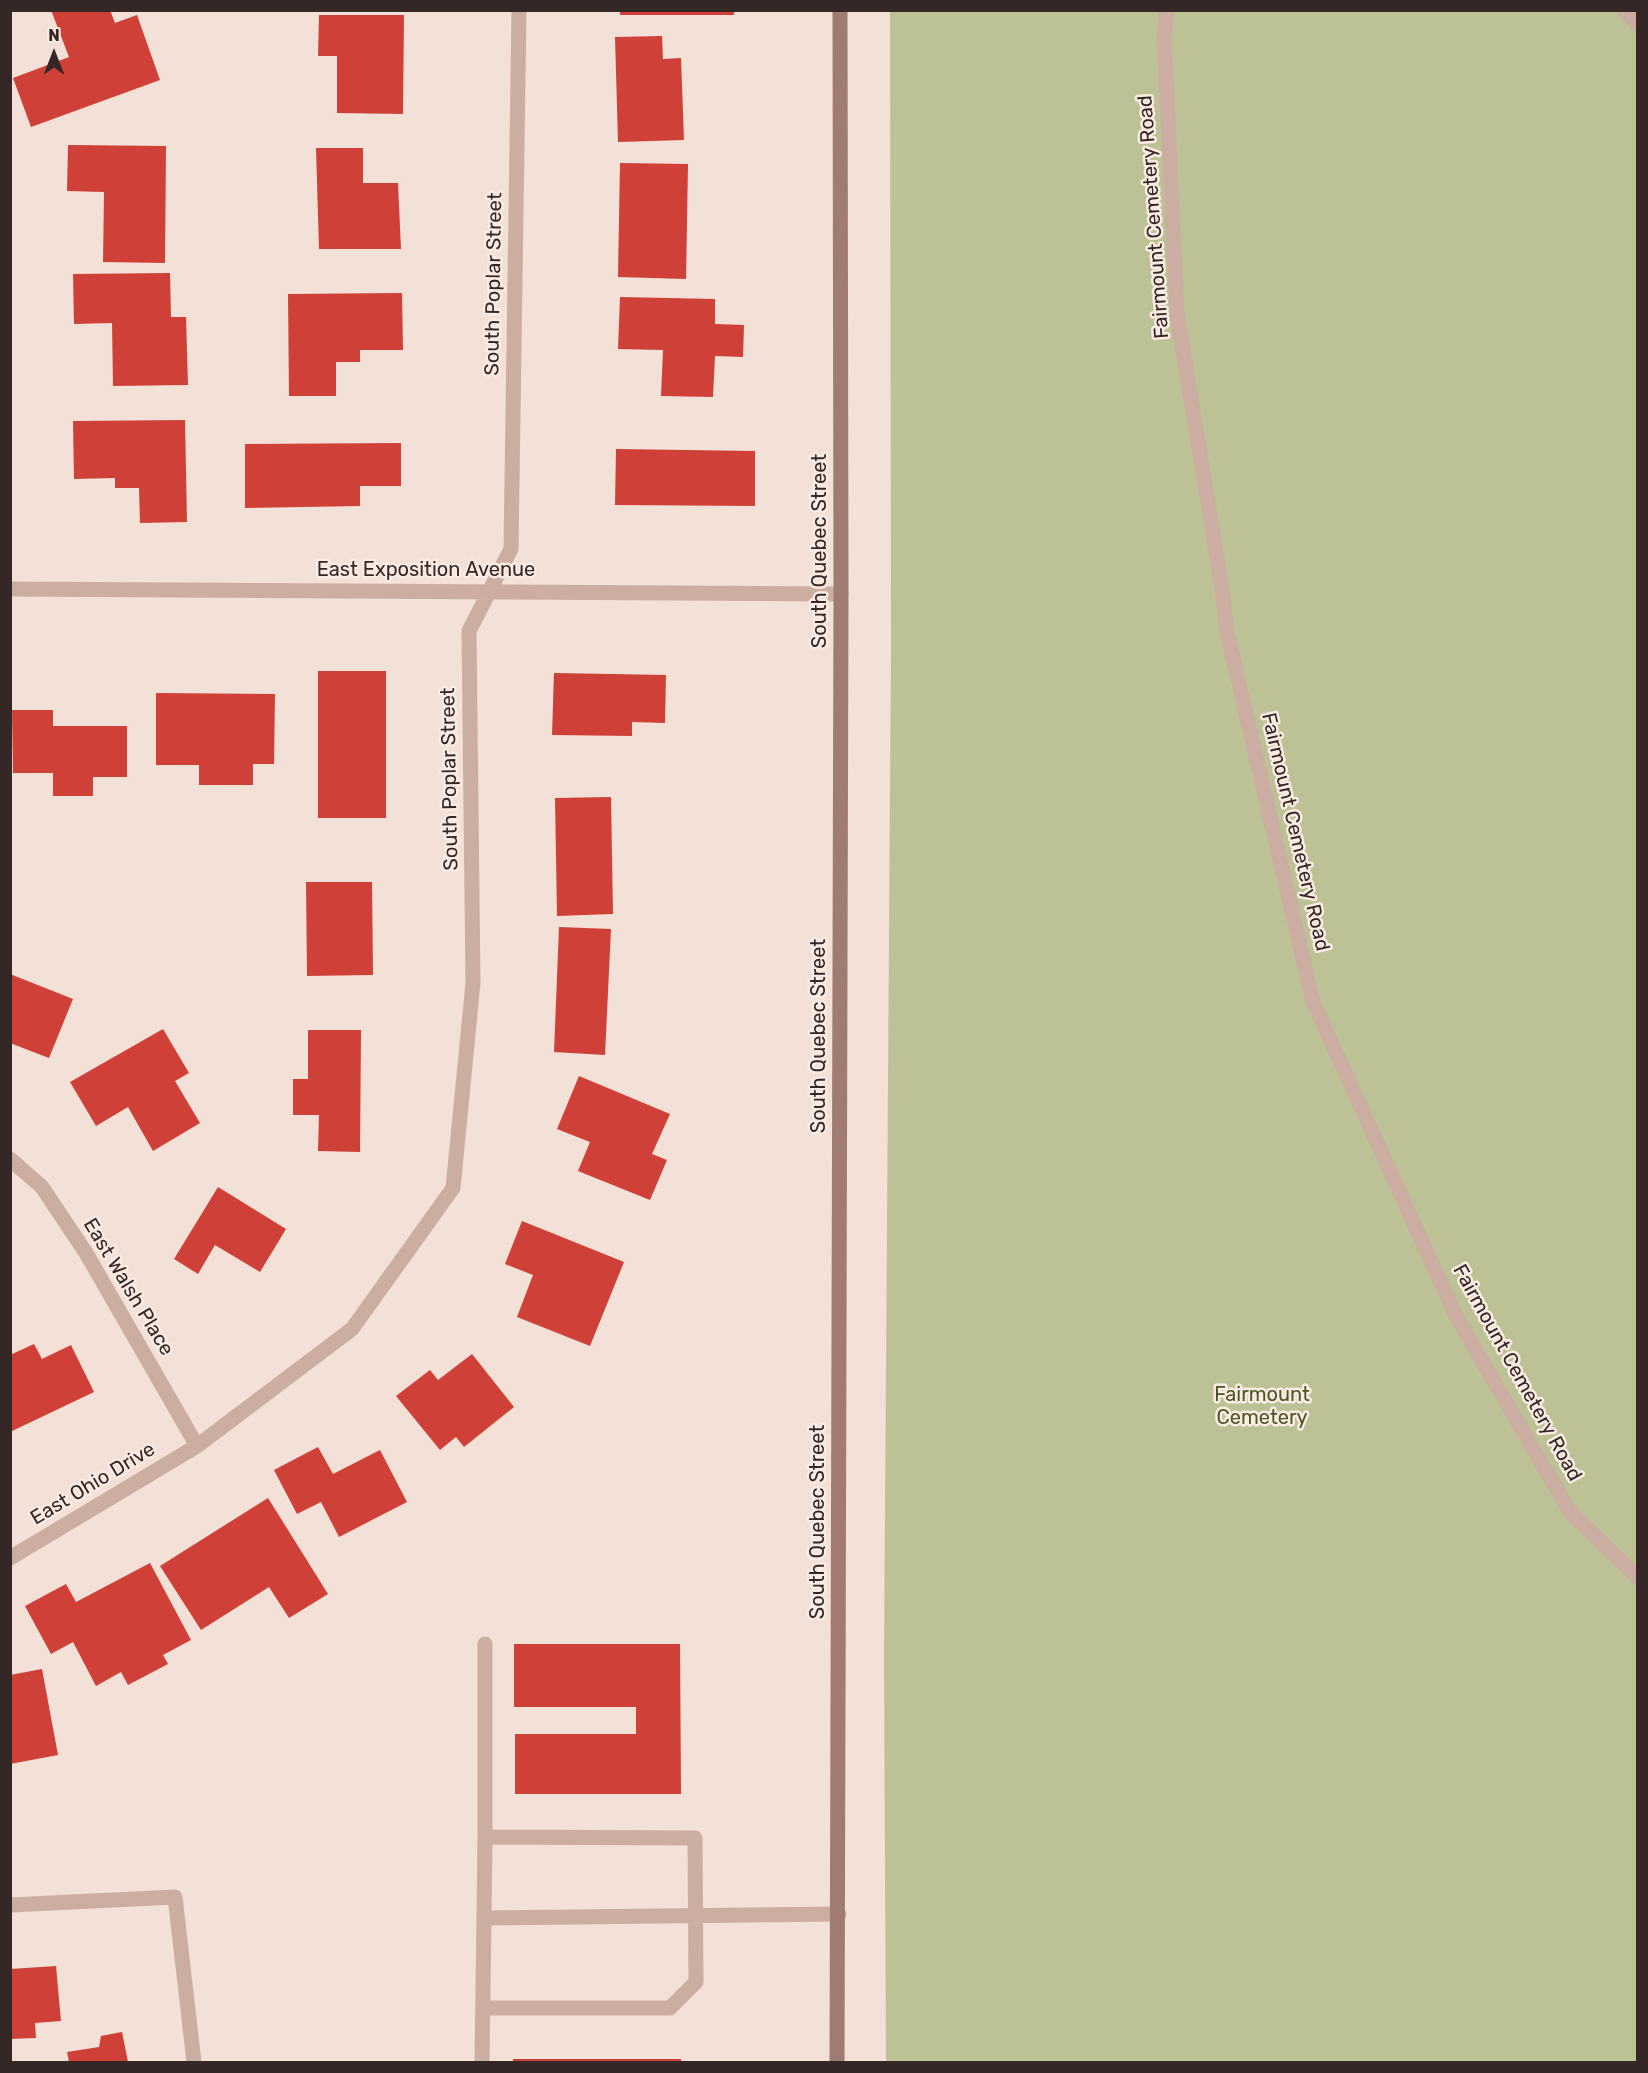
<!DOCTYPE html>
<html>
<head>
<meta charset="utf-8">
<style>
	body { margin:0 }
	#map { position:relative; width:1648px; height:2073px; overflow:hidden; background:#f3e0d6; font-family:Rubik,sans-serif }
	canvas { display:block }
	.frame { position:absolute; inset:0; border:12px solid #352725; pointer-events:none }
	.north { position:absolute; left:24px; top:24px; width:60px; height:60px; -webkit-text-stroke:4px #faebe3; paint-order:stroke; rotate:0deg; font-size:16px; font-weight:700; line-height:24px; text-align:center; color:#352725 }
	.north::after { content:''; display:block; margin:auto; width:21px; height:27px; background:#352725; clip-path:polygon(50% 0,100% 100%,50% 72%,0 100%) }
</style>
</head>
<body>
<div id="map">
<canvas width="1648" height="2073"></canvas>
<div class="frame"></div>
<div class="north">N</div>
</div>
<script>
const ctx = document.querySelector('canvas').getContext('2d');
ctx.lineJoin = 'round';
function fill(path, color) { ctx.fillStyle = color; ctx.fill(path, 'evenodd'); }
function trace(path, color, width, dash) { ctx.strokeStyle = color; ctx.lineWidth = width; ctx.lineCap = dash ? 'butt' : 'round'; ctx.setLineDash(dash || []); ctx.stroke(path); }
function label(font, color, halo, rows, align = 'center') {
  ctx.font = font + ' Rubik,sans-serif'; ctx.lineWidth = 5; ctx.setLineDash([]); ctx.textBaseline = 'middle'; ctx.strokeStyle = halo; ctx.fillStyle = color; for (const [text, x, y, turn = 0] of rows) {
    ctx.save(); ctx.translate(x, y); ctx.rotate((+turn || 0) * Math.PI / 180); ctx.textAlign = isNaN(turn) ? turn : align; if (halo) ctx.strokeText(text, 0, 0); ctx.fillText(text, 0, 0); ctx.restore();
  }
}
fill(new Path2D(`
	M890 11H1637V2062H886L884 1656 891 649Z`), '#bcc296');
fill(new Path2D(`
	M51 10H110L115 23 137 15 160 80 31 127 13 78 69 57Z
	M620 10H734V15H620Z
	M319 15H404L403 114 337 113V56H318Z
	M662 36 663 59 681 58 684 140 618 142 615 37Z
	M68 145 166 146 165 263 103 262 104 192 67 191Z
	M316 148H363V183H398L401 249H319Z
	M620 163 688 164 686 279 618 277Z
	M170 273 171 317H186L188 385 113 386 112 323 74 324 73 274Z
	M402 293 403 350H360V362H336V396H289L288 294Z
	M620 297 715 299V324L744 325 743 357 715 356 713 397 661 396 663 350 618 349Z
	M185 420 187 522 140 523 139 488H115V478L74 479 73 421Z
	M401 443V486H360V506L245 508V444Z
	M616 449 755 451V506L615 505Z
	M318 671H386V818H318Z
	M554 673 666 675 665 723 632 722V736L552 735Z
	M156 693 275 694 274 764H253V785H199V765H156Z
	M12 710H53V726H127V777H93V796H53V773H13Z
	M611 797 613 914 557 916 555 798Z
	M306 882H372L373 975 307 976Z
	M559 927 611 929 605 1055 554 1052Z
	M10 974 73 999 49 1058 10 1043Z
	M163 1029 189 1073 175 1081 200 1123 153 1151 128 1107 96 1126 70 1082Z
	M308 1030H361L360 1152 318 1151 319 1115H293V1079H308Z
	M579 1076 670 1114 652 1154 667 1160 650 1200 578 1171 590 1142 557 1129Z
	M218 1187 286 1229 260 1272 215 1245 198 1274 174 1259Z
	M522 1221 624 1262 590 1346 517 1317 533 1275 505 1264Z
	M34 1344 42 1359 71 1345 94 1392 10 1432V1355Z
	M472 1354 514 1407 464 1447 456 1437 440 1450 396 1396 430 1370 438 1380Z
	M318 1447 333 1474 380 1450 407 1502 339 1537 321 1502 297 1514 274 1470Z
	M268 1498 328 1594 289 1618 269 1587 201 1630 160 1566Z
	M150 1563 191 1640 163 1655 168 1664 128 1685 121 1672 96 1686 73 1642 51 1654 25 1606 66 1584 76 1602Z
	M514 1644H680L681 1794H515V1734H636V1707H514Z
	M42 1669 58 1755 10 1764V1675Z
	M56 1966 61 2021 35 2023 36 2038 10 2039V1969Z
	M122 2032 128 2062H69L67 2052 99 2047 101 2036Z
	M513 2059H681V2062H513Z`), '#cf4038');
trace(new Path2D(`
	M1167 10 1164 36 1177 313 1222 589 1227 632 1313 1002 1456 1316 1570 1512 1638 1578
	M1624 10 1638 25
	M485 1644V1837
	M10 1905 175 1897 194 2062
	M483 2008H670L696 1982 695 1838 485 1837 484 1918
	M482 2062 484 1918 839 1914`), '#cbada2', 15);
trace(new Path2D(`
	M10 589 841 594
	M10 1159 42 1187 86 1253 197 1446
	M10 1558 197 1446 352 1329 453 1188 473 983 469 631 511 549 519 10`), '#cbada2', 15);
trace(new Path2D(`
	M837 2062 841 594 840 10`), '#9f7b73', 15);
label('20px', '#352725', '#faebe3', [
	["Fairmount Cemetery Road",1154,217,-94],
	["South Poplar Street",494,284,-89],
	["South Quebec Street",820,551,-90],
	["East Exposition Avenue",426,570],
	["South Poplar Street",450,779,-91],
	["Fairmount Cemetery Road",1295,832,77],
	["South Quebec Street",819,1036,-90],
	["East Walsh Place",128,1287,59],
	["Fairmount Cemetery Road",1517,1373,61],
	["East Ohio Drive",93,1484,-31],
	["South Quebec Street",818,1522,-90]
]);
label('20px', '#4d5527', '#faebe3', [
	["Fairmount",1262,1395],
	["Cemetery",1262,1418]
]);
</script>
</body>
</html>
